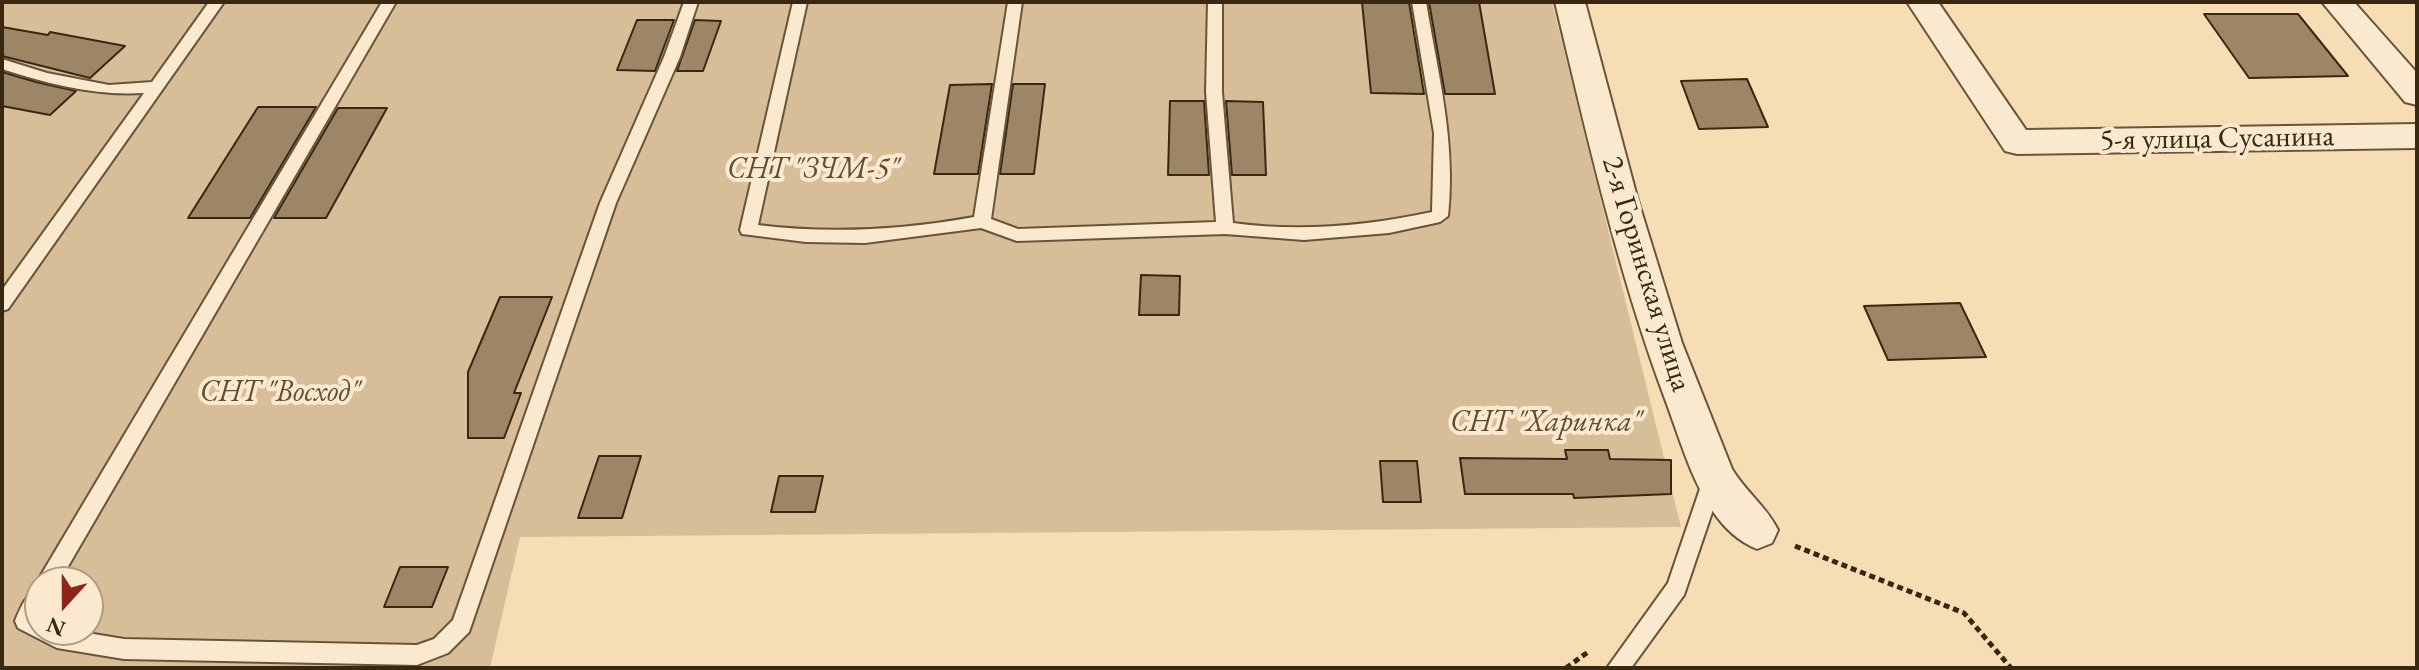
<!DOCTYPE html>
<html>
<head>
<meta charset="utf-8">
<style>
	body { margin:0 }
	#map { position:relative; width:2419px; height:670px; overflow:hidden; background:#f7ddb4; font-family:"EB Garamond",serif }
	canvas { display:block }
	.frame { position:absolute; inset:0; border:4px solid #392712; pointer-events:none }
	.north { position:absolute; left:24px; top:566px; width:80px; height:80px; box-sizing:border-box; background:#fae9ce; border:2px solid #ad9b83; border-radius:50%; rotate:201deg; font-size:22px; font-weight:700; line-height:32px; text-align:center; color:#392712 }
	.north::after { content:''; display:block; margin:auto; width:28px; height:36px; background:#8f2418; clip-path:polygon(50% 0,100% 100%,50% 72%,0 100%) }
</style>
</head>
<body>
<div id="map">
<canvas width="2419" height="670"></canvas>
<div class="frame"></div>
<div class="north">N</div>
</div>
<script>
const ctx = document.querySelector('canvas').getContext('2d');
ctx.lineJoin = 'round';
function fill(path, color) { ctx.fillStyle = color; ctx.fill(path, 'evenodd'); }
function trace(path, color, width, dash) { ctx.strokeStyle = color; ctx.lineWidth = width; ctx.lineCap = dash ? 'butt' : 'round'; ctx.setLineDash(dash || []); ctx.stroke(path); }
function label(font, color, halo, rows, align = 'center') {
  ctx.font = font + ' "EB Garamond",serif'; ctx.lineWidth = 8; ctx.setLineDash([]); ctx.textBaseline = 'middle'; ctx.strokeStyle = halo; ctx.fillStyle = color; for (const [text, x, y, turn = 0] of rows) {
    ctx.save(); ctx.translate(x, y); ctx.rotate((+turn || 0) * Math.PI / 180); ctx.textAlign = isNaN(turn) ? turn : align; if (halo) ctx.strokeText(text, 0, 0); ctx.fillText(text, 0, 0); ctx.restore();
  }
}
fill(new Path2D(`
	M2 2H1552L1681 527 520 537 490 668H2ZM40 582H88V630H40Z`), '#d7be98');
const building = new Path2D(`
	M1362 2H1409L1424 94 1371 93Z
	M1429 2H1479L1495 94H1445Z
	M2204 14H2298L2348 76 2249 78Z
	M637 20H674L655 71 617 70Z
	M695 20 721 21 703 71H677Z
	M2 27 48 35 50 32 125 46 90 78 2 56Z
	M2 72 36 82 76 91 50 115 2 106Z
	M1747 79 1768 127 1699 129 1681 81Z
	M992 84 978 174H934L950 85Z
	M1013 84H1045L1034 174H1000Z
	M1170 101H1204L1209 175H1168Z
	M1226 101 1263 102 1266 175H1232Z
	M258 107H316L250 218H188Z
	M338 108H387L326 218H274Z
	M1141 275 1180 276 1179 315H1139Z
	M500 297H552L514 393H521L504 438H468V372Z
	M1960 303 1986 357 1888 360 1864 306Z
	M1565 450H1608L1610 459 1671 460V494L1574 498 1573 494H1465L1460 458 1567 459Z
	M599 456H641L622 518H578Z
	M1380 461H1417L1421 502H1383Z
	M779 476H823L815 512H771Z
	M400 567H448L432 607H384Z`);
fill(building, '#9c8666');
trace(building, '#392712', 2);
const lane = new Path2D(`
	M209 2H224L8 309 2 311V290L144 93C94 96 49 84 2 69V59L47 73 109 85 152 82Z
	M382 2H396L59 582H40V630H69L124 639 417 645 434 639 453 620 600 203 664 57 684 2H698L680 57 616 203 469 632 448 653 417 665 124 659 57 648 18 628 15 621C20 609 27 591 40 587L38 582 41 575Z
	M793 2H807L758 225C830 234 902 230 974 217L1008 2H1022L991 219 1018 229 1216 222 1206 92 1208 2H1222V92L1233 223C1299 232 1367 226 1432 212L1434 133 1412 2H1426C1438 74 1456 142 1448 216L1440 222 1389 233 1304 240 1225 234 1017 241 981 228 865 243 806 242 742 234 740 230Z
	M1713 472 1720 474 1723 480 1684 595 1631 668H1607L1668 583 1703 480 1706 474Z`);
const street = new Path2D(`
	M1555 2H1585L1637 197 1682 343 1732 469C1745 491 1767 507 1778 530L1772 543 1757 549C1739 542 1723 527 1712 510 1690 477 1679 436 1665 399 1617 270 1587 136 1555 2Z
	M1907 2H1938L2026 130 2417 124V148L2017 154 2005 151Z
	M2322 2H2354L2417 73V105L2405 102Z`);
trace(lane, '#68543a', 4);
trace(street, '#68543a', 4);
trace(new Path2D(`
	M1795 546 1964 613 2011 668
	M1566 668 1588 652`), '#392712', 5, [6, 4]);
fill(lane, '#fae9ce');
fill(street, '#fae9ce');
label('30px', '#392712', '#fae9ce', [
	["5-я улица Сусанина",2217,139,-1],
	["2-я Горинская улица",1646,274,73]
]);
label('italic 30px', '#604d34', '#fae9ce', [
	["СНТ \"ЗЧМ-5\"",813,170],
	["СНТ \"Восход\"",280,393],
	["СНТ \"Харинка\"",1546,423]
]);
</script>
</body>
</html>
